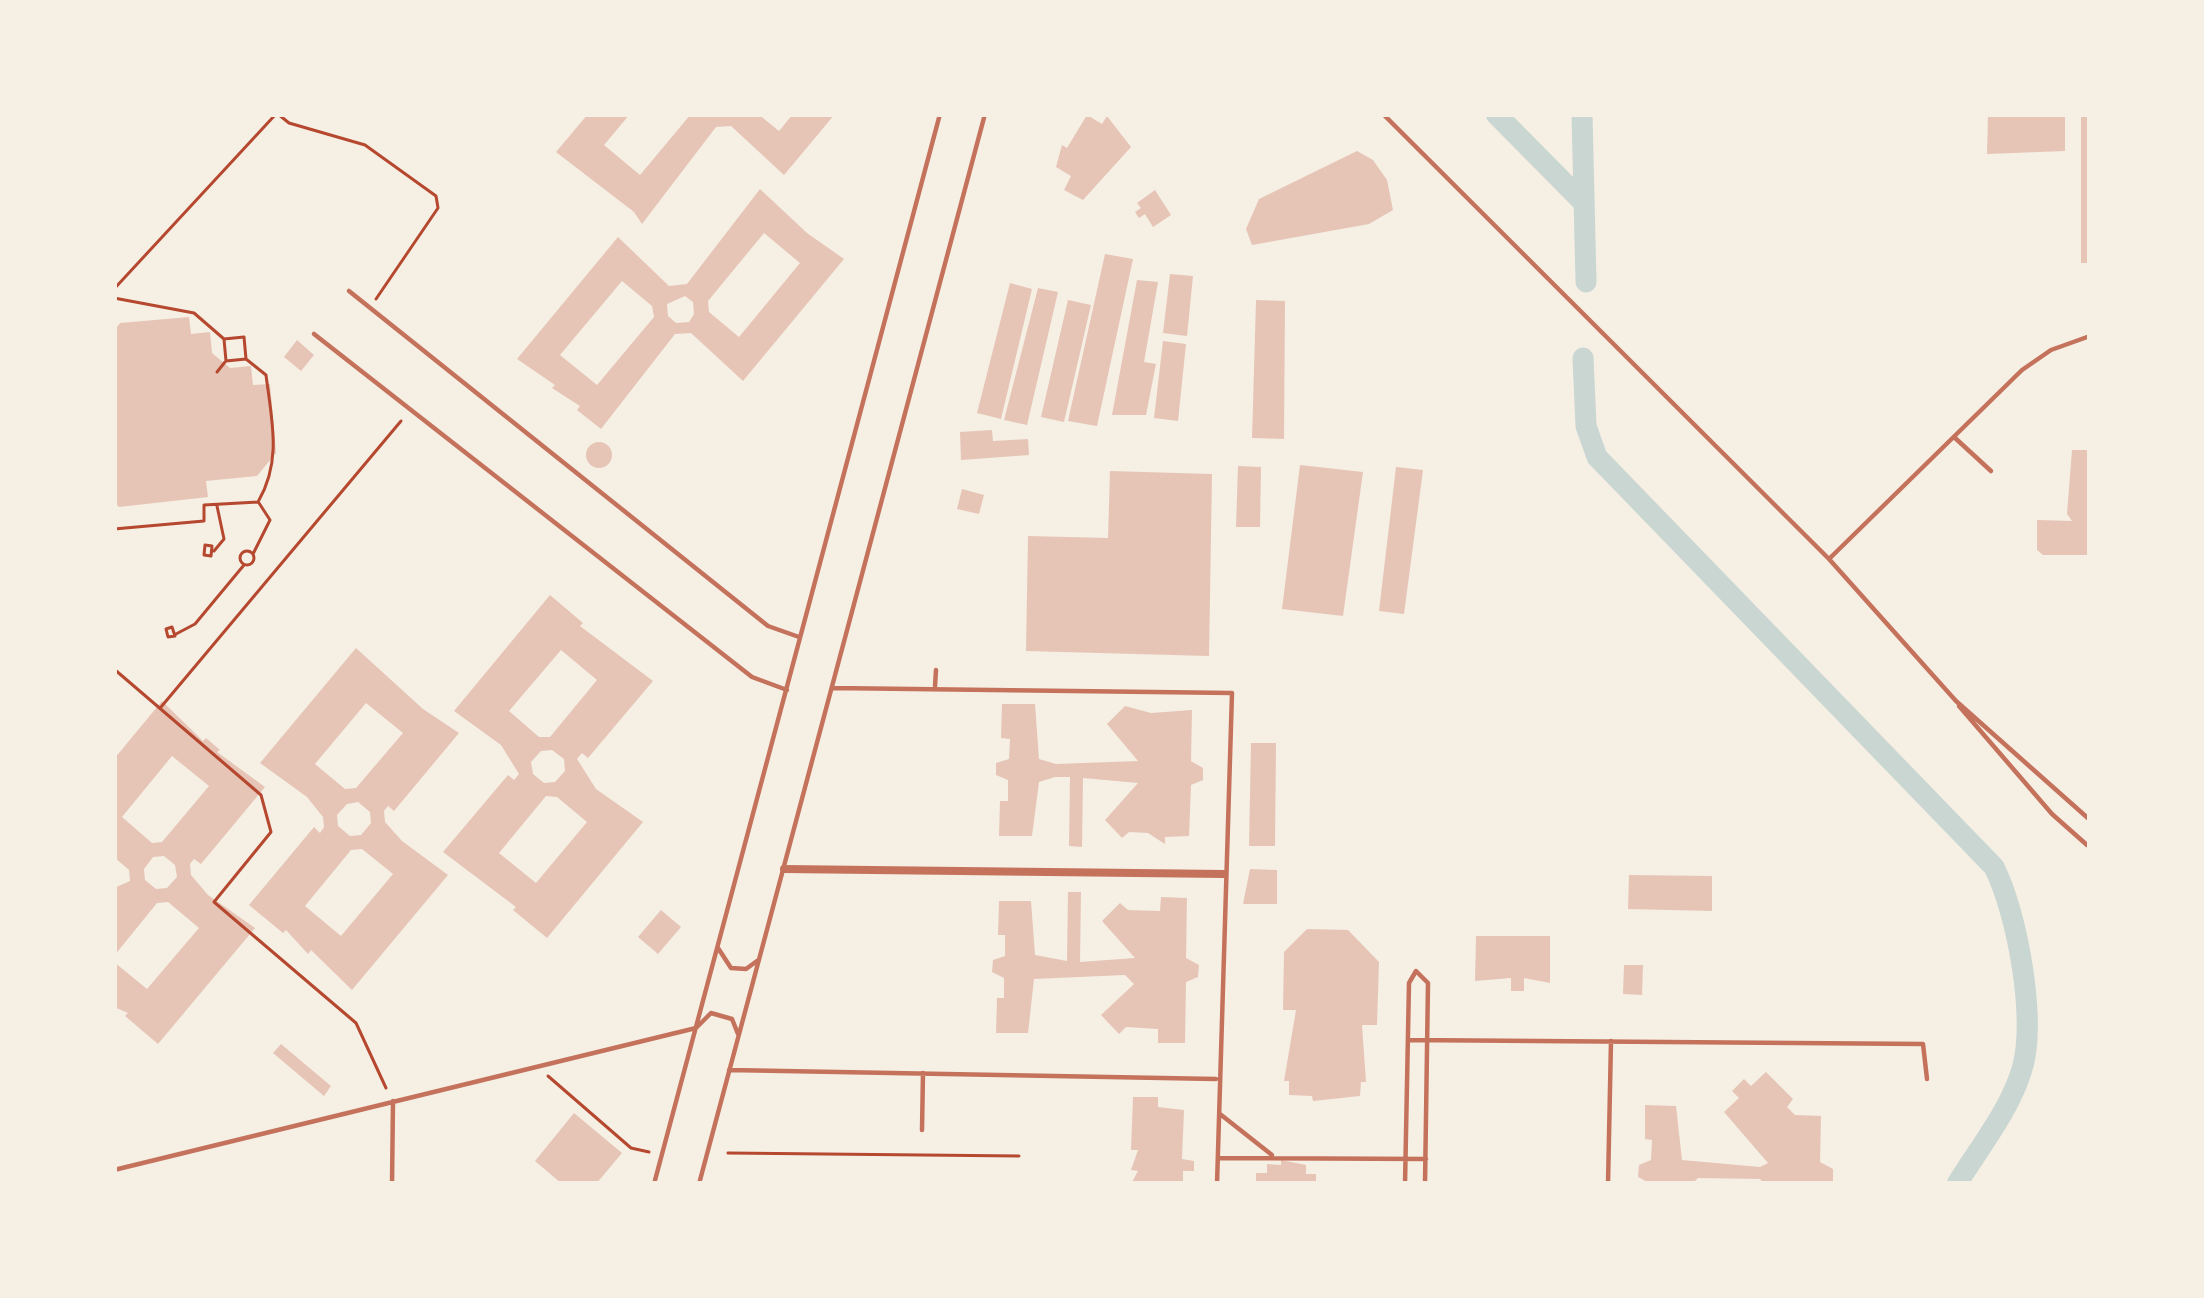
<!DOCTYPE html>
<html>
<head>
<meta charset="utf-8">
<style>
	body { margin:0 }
	#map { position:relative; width:2204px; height:1298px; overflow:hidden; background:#f6efe4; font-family:Poppins,sans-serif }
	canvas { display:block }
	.frame { position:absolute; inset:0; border:117px solid #f6efe4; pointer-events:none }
</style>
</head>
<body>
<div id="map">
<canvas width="2204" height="1298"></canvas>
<div class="frame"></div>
</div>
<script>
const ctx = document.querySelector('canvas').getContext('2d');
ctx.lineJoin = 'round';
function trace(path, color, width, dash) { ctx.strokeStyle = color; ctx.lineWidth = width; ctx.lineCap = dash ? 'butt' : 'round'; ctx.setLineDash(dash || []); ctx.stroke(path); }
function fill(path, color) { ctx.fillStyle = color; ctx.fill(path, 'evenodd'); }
trace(new Path2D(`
	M1496 114 1581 200
	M1582 114 1586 282
	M1583 358 1586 426 1597 457 1994 867C2017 912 2037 1020 2022 1069 2010 1110 1979 1148 1957 1184`), '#c9d6d2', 21);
fill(new Path2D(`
	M588 114H630L604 145 640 175 691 114H758L779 131 793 114H835L784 175 731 126 716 127 642 224 634 212 556 152Z
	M1988 114H2065V151L1987 154Z
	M2081 114H2090V263H2081Z
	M1087 115 1102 124 1107 116 1131 147 1083 200 1064 190 1071 176 1056 167 1062 145 1067 148Z
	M1357 151 1373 160 1387 180 1393 210 1369 224 1252 245 1246 229 1259 199Z
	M760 189 807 233 844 259 743 381 691 333 675 334 601 429 577 410 580 406 552 388 555 385 517 359 618 237 669 286 687 284ZM764 233 800 263 739 337 709 312 708 301ZM622 281 652 306 654 317 597 385 560 355ZM685 296 693 302 694 314 689 322 676 323 668 316 667 304Z
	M1155 190 1171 215 1153 227 1145 214 1139 218 1135 212 1141 208 1137 203Z
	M1105 254 1133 259 1097 426 1068 421Z
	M1170 274 1193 276 1187 336 1163 333Z
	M1137 280 1158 282 1144 362 1156 364 1146 415H1112Z
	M1010 283 1032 289 1001 419 977 413Z
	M1038 288 1058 292 1027 425 1004 420Z
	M1068 300 1091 305 1064 422 1041 417Z
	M1256 300 1285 301 1284 439 1252 438Z
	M189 317 191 334 210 332 212 353 230 368 251 366 253 385 270 384 276 453 257 476 206 481 208 497 119 507 114 502V331L120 323Z
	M297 340 314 355 301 371 284 357Z
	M1163 341 1186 344 1178 421 1154 418Z
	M992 430 993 441 1028 439 1029 455 961 460 960 432Z
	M586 455a13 13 0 1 1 26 0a13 13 0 1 1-26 0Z
	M2072 450H2090V555H2043L2037 550V520L2072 521 2067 514Z
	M1300 465 1363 472 1343 616 1282 609Z
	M1238 466 1261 467 1260 527H1236Z
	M1396 467 1423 470 1404 614 1379 611Z
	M1110 471 1212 474 1209 656 1026 651 1028 536 1108 538Z
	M962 489 984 495 979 514 957 509Z
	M550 595 583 623 580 626 653 681 588 758 582 753 577 759 596 789 643 822 547 938 513 910 516 907 443 852 508 775 514 780 519 774 501 745 454 711ZM561 650 597 680 550 737H539L509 711ZM552 750 564 759 565 771 555 782 544 783 533 774 531 762 541 751ZM546 796 557 797 587 822 536 883 499 853Z
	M356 648 423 709 459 733 394 811 388 806 384 811 385 822 402 841 448 875 352 990 311 950 308 954 286 930 283 933 249 905 314 827 320 833 324 827 323 817 307 797 260 763ZM366 703 403 733 356 788 345 789 315 764ZM358 802 370 812 371 823 361 835 350 836 338 826 337 815 347 804ZM362 849 393 874 341 936 305 906 351 850Z
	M162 701 203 741 206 738 220 750 217 752 265 787 201 864 194 859 190 864 191 875 208 895 255 928 158 1044 125 1016 128 1013 114 1007V962L147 989 199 928 168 902 157 903 114 956V888L130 881 129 870 114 857V759ZM172 756 209 786 162 842 152 843 122 817ZM164 856 175 865 177 877 167 888 156 889 145 880 144 869 153 857Z
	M1002 704H1035L1039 759 1056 764 1138 761 1107 724 1125 706 1151 713 1192 710 1191 761 1203 768V780L1191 785 1189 836 1165 837V844L1148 833 1129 832 1122 838 1105 820 1138 783 1083 778 1082 847 1069 846 1070 777H1055L1039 782 1032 836H999L1000 801H1008V780L996 775V763L1009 759 1010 739 1001 738Z
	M1251 743H1276L1275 846H1249Z
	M1250 869 1277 870V904H1243Z
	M1629 875 1712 876V911L1628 909Z
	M1068 892H1081L1080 962 1135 958 1102 921 1120 903 1128 910 1160 911 1161 897 1187 898 1186 958 1199 965 1198 977 1186 982 1185 1043H1158V1029L1126 1027 1119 1034 1101 1015 1134 984 1125 975 1034 979 1028 1033H996L997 998H1004V978L992 972 993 960 1005 956V935H998L999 901H1031L1035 955 1067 961Z
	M661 910 681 927 658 954 638 937Z
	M1307 929 1348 930 1379 962 1377 1025H1362L1366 1082H1361L1360 1096 1313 1101 1312 1096 1289 1095V1081H1284L1296 1010H1283L1284 952Z
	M1476 936H1550V983L1524 978V991H1511V978L1475 981Z
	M1624 965H1643L1642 995 1623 994Z
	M281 1044 331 1086 324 1096 273 1053Z
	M1766 1072 1793 1099 1787 1107 1795 1115 1821 1116 1820 1162 1833 1169V1181L1764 1184 1760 1179 1698 1178 1693 1183 1651 1184 1638 1177 1639 1165 1651 1160 1652 1140 1645 1139V1105L1676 1106 1682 1160 1760 1167 1768 1163 1724 1112 1739 1098 1732 1091 1744 1079 1751 1086Z
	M1133 1097H1158V1107L1184 1110 1182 1159 1194 1161V1171H1183V1184H1131L1138 1171 1131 1170 1138 1150H1131Z
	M574 1113 622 1153 596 1184H562L535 1161Z
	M1281 1160 1306 1165V1174H1316V1184H1256V1173H1267V1164L1281 1165Z`), '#e6c5b7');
trace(new Path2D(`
	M278 114 289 123 365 145 436 196 438 208 376 299
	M114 289 276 114
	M114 298 194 313 224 339 226 361 246 359 244 337 224 339
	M217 372 225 362
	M114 529 204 521V505L258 502C282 461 272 422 266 375L246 359
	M205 545 212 546 211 556 204 555Z
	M240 558a7 7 0 1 1 14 0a7 7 0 1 1-14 0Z
	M214 551 224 539 217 506
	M253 554 270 520 259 503
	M172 627 175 636 168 637 166 629Z
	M176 634 195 624 244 565
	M114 669 261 795 271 832 214 902 356 1023 386 1088
	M161 707 401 421
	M548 1076 631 1148 649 1152
	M728 1153 1019 1156`), '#b5482f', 3);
trace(new Path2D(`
	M1383 114 1829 559 1956 701 2090 820
	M349 291 768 626 799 637
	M314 334 752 677 787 690
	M1954 437 1991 471
	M1829 559 2022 370 2051 350 2090 336
	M935 686 936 670
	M832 688 1232 693 1217 1184
	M1959 706 2052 814 2087 845
	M2090 836V855
	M718 948 731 968 746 969 757 961
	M1408 1040 1923 1044 1927 1079
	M729 1070 1216 1079
	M1220 1114 1272 1155
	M922 1130 923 1073
	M1218 1158 1426 1159
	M114 1170 696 1028 711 1013 732 1019 738 1034
	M392 1184 393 1101
	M654 1184 940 114
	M699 1184 985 114
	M1405 1184 1409 983 1416 971 1428 983 1425 1184
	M1608 1184 1611 1041`), '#c5725c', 4.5);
trace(new Path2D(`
	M784 869 1224 874`), '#c5725c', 8);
</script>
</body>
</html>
